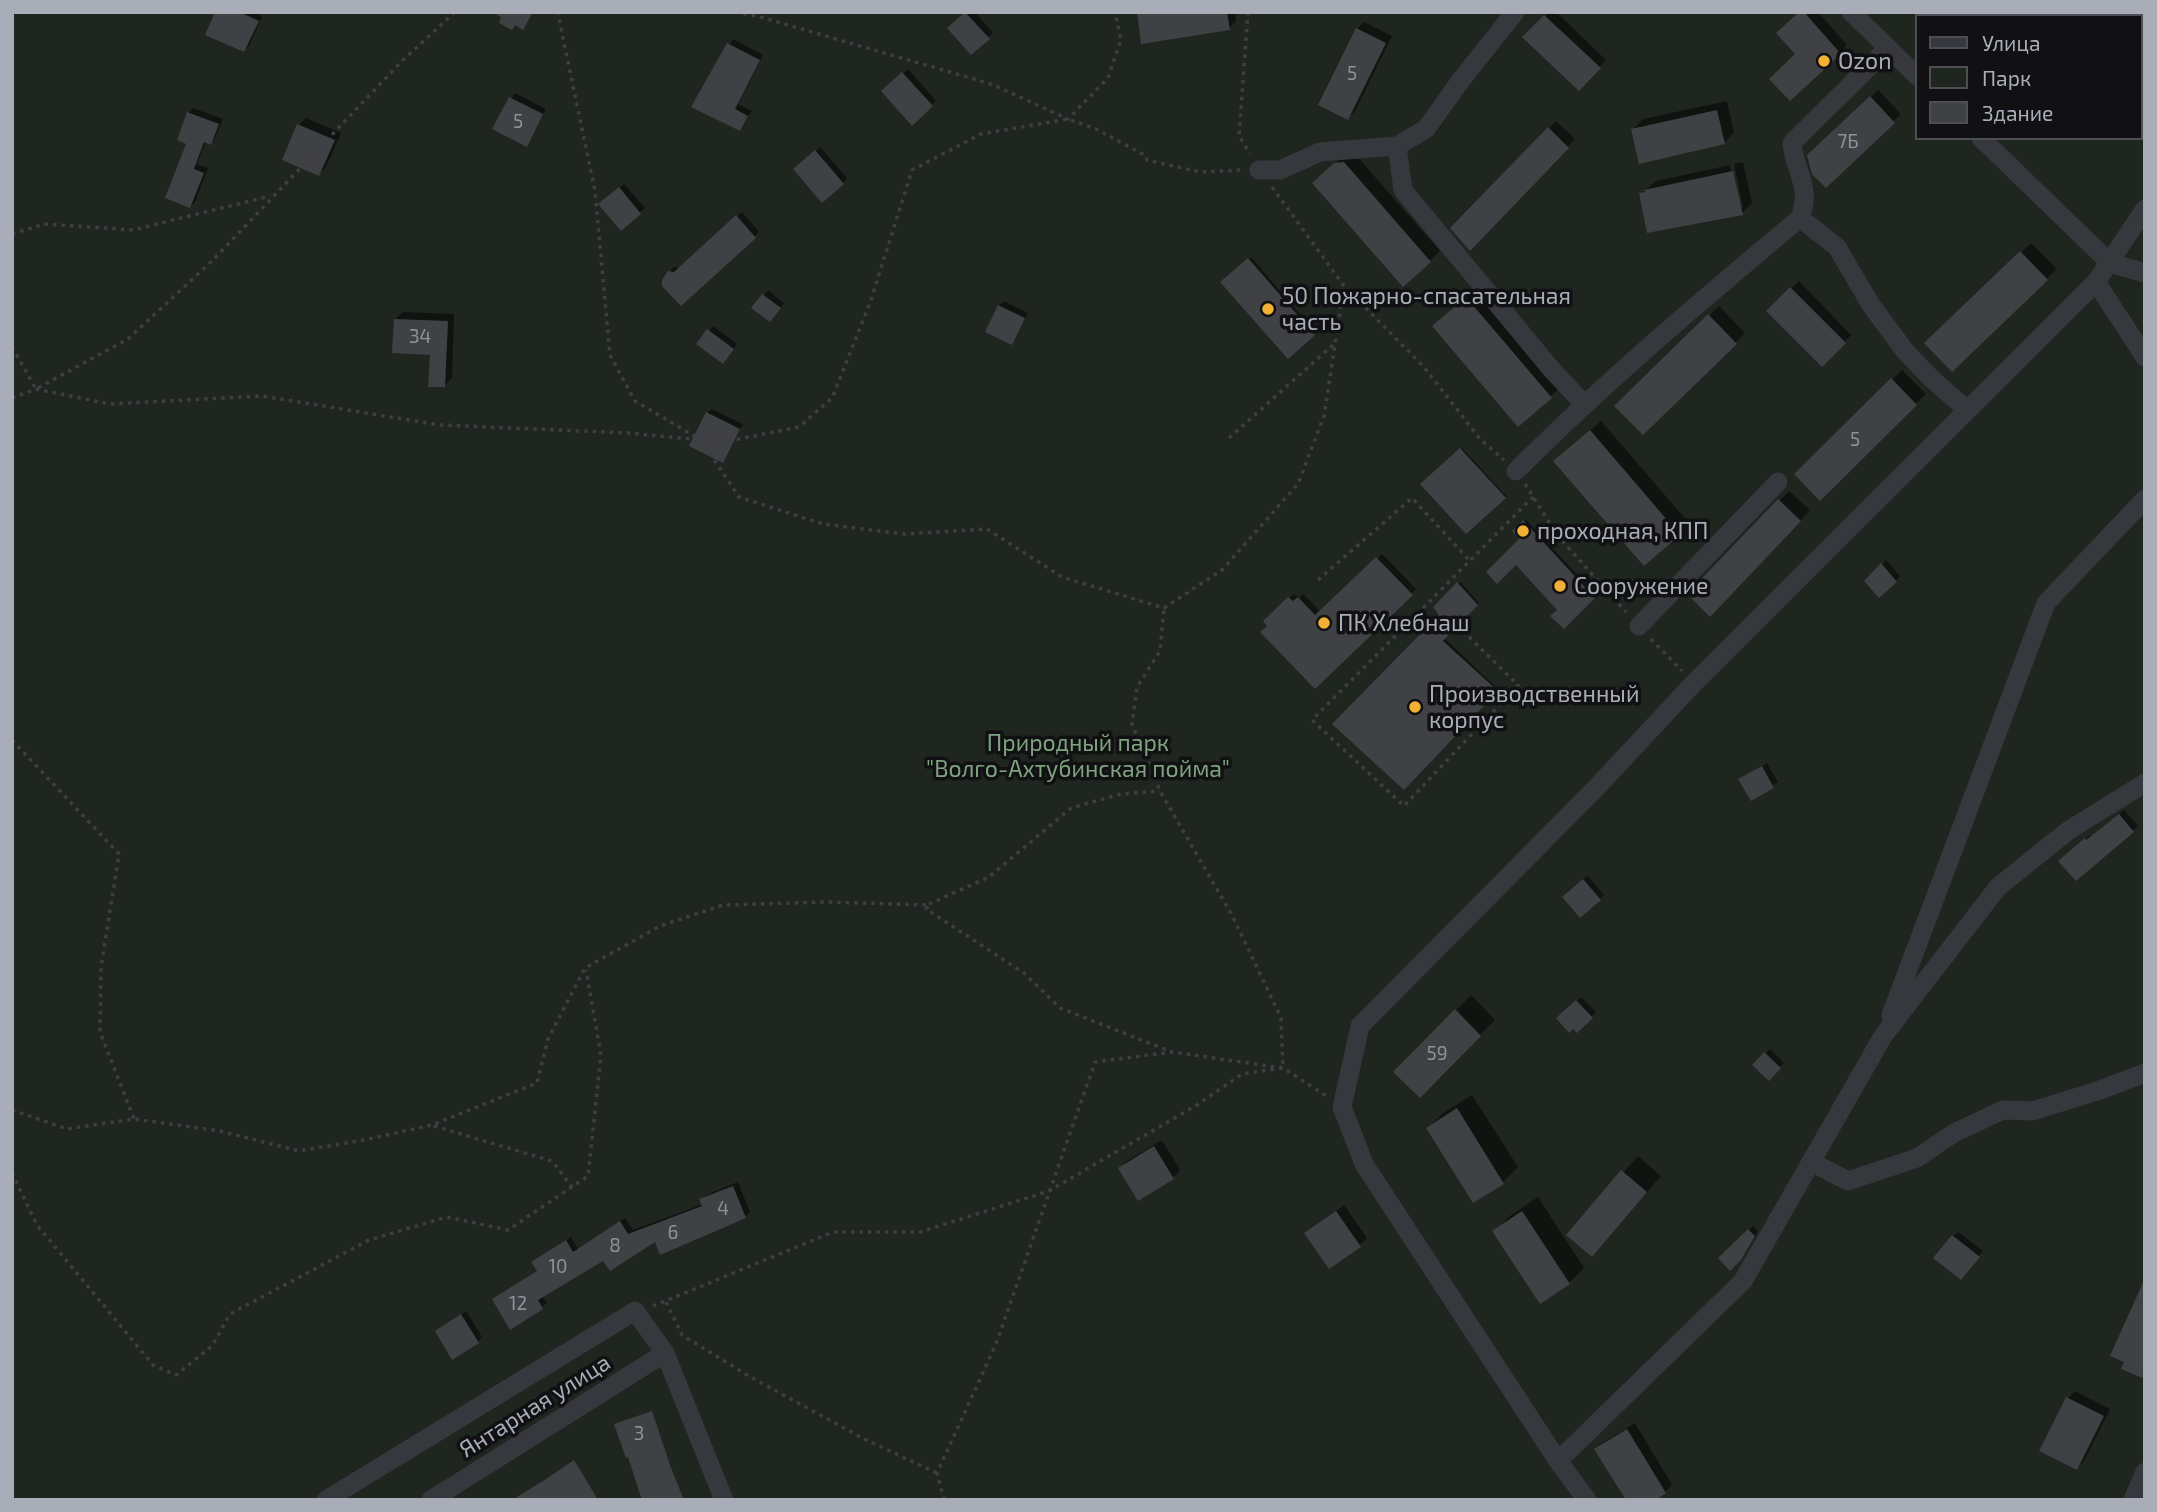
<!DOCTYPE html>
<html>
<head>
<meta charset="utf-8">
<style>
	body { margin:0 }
	#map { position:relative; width:2157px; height:1512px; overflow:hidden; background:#161618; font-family:"Exo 2",sans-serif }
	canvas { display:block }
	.frame { position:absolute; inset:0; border:14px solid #a8adb8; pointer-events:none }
	.legend { position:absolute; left:1915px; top:14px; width:228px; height:126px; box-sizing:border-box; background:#111113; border:2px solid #4d4f55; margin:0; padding:9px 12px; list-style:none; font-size:21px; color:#a8adb8 }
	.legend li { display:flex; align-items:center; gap:14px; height:35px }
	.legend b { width:35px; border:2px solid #4d4f55 }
</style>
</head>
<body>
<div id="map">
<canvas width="2157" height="1512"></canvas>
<div class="frame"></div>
<ul class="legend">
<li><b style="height:9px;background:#37383d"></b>Улица</li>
<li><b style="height:19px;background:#1e261f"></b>Парк</li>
<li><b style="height:19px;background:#404145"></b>Здание</li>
</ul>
</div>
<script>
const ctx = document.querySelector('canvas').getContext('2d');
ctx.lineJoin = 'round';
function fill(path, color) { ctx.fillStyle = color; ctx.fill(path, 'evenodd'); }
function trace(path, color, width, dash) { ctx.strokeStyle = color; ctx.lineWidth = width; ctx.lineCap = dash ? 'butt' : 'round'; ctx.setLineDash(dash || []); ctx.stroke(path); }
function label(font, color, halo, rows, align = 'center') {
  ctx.font = font + ' "Exo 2",sans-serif'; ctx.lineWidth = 7; ctx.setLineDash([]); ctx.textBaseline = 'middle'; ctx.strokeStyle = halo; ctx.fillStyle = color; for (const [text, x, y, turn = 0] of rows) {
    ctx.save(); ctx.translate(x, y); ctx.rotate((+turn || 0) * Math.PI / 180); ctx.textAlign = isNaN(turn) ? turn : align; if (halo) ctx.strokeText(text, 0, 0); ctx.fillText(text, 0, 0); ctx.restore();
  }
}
fill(new Path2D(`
	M12 12H2145V1500H12ZM1917 16H2141V138H1917Z`), '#1e261f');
fill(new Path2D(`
	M217 12H253L262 16 249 46 244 50Z
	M967 12H975L993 33 971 53 949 28Z
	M1138 12H1235L1236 21 1229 28Z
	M1549 12H1556L1606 60 1579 88 1525 37Z
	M1801 12H1818L1847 45 1790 99 1798 54Z
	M1364 22 1392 36 1355 111 1348 118 1357 29Z
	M733 39 763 55 738 104 752 111 740 129 694 106Z
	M908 69 936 101 912 123 883 91Z
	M1878 90 1901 114 1826 185 1809 156Z
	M515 93 546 109 526 145 495 128Z
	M1727 101 1734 133 1724 143 1633 129 1643 119Z
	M193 108 223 119 215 138 211 143 206 141 197 164 208 168 195 202 190 206 189 113Z
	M306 118 341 133 326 167 319 174 299 125Z
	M1556 121 1575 139 1470 248 1453 228Z
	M2145 124V142L2140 138 2141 128Z
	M820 147 847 178 843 183 800 165Z
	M1354 153 1440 251 1430 261 1324 173 1346 154Z
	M1743 162 1752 203 1742 213 1641 194 1656 181 1730 165 1739 208H1743L1734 164Z
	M624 184 645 208 621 229 605 200Z
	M742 212 759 232 681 304 669 272 674 267 680 268Z
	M2031 243 2057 269 1952 369 1927 343Z
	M1251 257 1315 332 1288 357 1223 282Z
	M1799 281 1851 335 1822 365 1769 311Z
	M1477 288 1561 387 1518 424 1444 316Z
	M768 290 784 303 774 315 754 308Z
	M1004 301 1028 313 1011 343 999 306Z
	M1719 306 1745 333 1643 433 1617 406Z
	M403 312 454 314 452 378 444 386 431 353 395 319Z
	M713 326 737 344 727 357 699 344Z
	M1902 370 1926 394 1820 498 1796 474Z
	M712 409 743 424 722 461 707 413Z
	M1601 421 1689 523 1644 564 1565 452Z
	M1462 448 1506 496 1466 532 1423 484Z
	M1789 491 1810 510 1720 605 1689 594Z
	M1526 520 1596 595 1564 627 1559 610 1521 539 1514 531Z
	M1382 554 1416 589 1315 687 1265 621 1294 594 1299 598 1303 594 1321 612Z
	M1886 560 1900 576 1896 581H1867Z
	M1460 582 1479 603 1444 638 1498 689 1404 788 1442 615 1435 607Z
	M1767 763 1778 782 1752 799 1741 780Z
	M2124 810 2138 826 2076 878 2061 861 2090 835 2092 836Z
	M1588 876 1604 895 1600 899 1568 892Z
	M1471 995 1495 1020 1420 1096 1395 1072Z
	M1581 997 1596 1012 1577 1030 1558 1018Z
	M1770 1049 1784 1063 1769 1078 1754 1065Z
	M1472 1095 1518 1167 1503 1182 1474 1201 1428 1128 1443 1113Z
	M1162 1140 1180 1170 1173 1178 1120 1169 1127 1161Z
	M1638 1156 1661 1176 1592 1255 1568 1235Z
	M738 1182 750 1212 745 1217 656 1239 603 1258 542 1296 547 1303 511 1327 494 1299 539 1270 533 1262 571 1237 578 1249 625 1218 633 1230 703 1204 701 1199 706 1195Z
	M1538 1197 1584 1268 1569 1283 1541 1301 1495 1231 1510 1216Z
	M1344 1205 1367 1238 1359 1245 1307 1233Z
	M1753 1226 1758 1231 1745 1254 1730 1268 1720 1258Z
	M1958 1232 1983 1251 1965 1273 1953 1236Z
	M466 1311 482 1337 478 1342 437 1331Z
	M2075 1391 2110 1409 2084 1461 2077 1468 2068 1398Z
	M1635 1423 1672 1485 1665 1492 1596 1449 1604 1442Z`), '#0007');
fill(new Path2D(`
	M215 12H239L259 21 244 52 205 35Z
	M492 12H533L523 30 515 25 512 30 499 23 501 17Z
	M965 12 990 39 971 55 947 28Z
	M1137 12H1227L1230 30 1141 44Z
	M1799 12H1804L1841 54 1790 101 1769 79 1795 54 1776 33Z
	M1544 15 1601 68 1579 91 1522 37Z
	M1356 28 1386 43 1348 120 1318 105Z
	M727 43 760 60 735 109 748 116 740 131 691 107Z
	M902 72 933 106 912 126 881 91Z
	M1870 96 1895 123 1826 188 1812 174 1807 155Z
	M509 97 543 114 527 147 492 129Z
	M1717 110 1725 144 1639 164 1631 129Z
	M187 112 219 124 211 145 204 142 194 169 204 173 190 208 165 198 186 144 177 140Z
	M297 124 335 140 319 176 282 160Z
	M1548 127 1569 148 1470 251 1450 228Z
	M815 150 844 184 822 203 793 169Z
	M1344 162 1431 262 1403 287 1312 183 1334 163Z
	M1733 171 1743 215 1647 233 1639 193 1645 192 1644 190Z
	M619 187 641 214 621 231 598 204Z
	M736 215 756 238 681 306 662 286V280L668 271 674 272Z
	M2020 251 2048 280 1952 372 1924 343Z
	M1248 258 1315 335 1288 359 1220 282Z
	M1790 287 1846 343 1822 367 1766 311Z
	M762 294 781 308 770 322 751 308Z
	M1466 297 1552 398 1518 427 1432 326Z
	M998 305 1025 318 1012 345 985 332Z
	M1708 314 1737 344 1643 435 1614 406Z
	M394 319 448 321 445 387H428L430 355 392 353Z
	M707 329 734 349 723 364 696 344Z
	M1891 378 1917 405 1820 501 1794 474Z
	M706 412 740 429 723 463 689 446Z
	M1590 430 1680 535 1644 566 1553 461Z
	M1460 448 1506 498 1466 534 1420 484Z
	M1778 499 1801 521 1710 617 1687 594Z
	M1523 520 1595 598 1564 629 1550 616 1557 610 1516 565 1497 584 1486 572 1519 539 1512 531Z
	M1376 557 1413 595 1315 689 1260 632 1267 626 1263 621 1288 597 1293 601 1298 597 1315 615Z
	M1881 563 1897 582 1879 598 1864 581Z
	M1457 582 1478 605 1443 641 1498 691 1404 790 1332 724 1439 615 1433 607Z
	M1762 766 1774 788 1751 801 1738 779Z
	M2119 814 2134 832 2076 881 2058 861 2085 838 2086 840Z
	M1583 879 1601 900 1580 918 1562 897Z
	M1576 1000 1593 1018 1577 1033 1573 1029 1569 1033 1556 1018Z
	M1455 1009 1481 1036 1420 1098 1393 1072Z
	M1764 1052 1781 1068 1769 1081 1752 1065Z
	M1457 1108 1504 1184 1473 1203 1426 1128Z
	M1154 1146 1174 1179 1138 1201 1118 1168Z
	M1621 1170 1647 1192 1592 1257 1566 1235Z
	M733 1186 746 1218 660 1255 655 1242 610 1271 603 1261 538 1300 543 1309 510 1330 492 1299 537 1271 531 1262 566 1240 573 1252 620 1221 628 1234 702 1206 699 1199Z
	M1336 1211 1361 1247 1329 1269 1304 1233Z
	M1522 1211 1570 1284 1540 1304 1492 1231Z
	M1748 1229 1755 1236 1741 1260 1730 1271 1718 1258Z
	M1952 1235 1980 1257 1961 1280 1933 1258Z
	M2145 1278V1379L2121 1369 2124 1362 2110 1356Z
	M461 1314 479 1343 452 1360 435 1331Z
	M2066 1397 2104 1416 2077 1470 2039 1451Z
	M652 1411 671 1468 684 1500H642L628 1457 626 1458 614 1424Z
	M1627 1429 1666 1493 1656 1500H1626L1594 1449Z
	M574 1460 598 1500H512L543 1481Z`), '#404145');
trace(new Path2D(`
	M556 12 558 14 595 191 610 355 635 401 701 440 739 497 823 524 904 534 987 529 1062 577 1164 608 1222 570 1298 484 1324 416 1344 286
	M735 12 757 16 991 84 1068 119 1108 78 1121 40 1115 12
	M1248 12 1239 136 1250 154
	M1272 187 1344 286 1424 367 1480 439 1504 460
	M12 234 44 224 133 230 270 196
	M12 347 36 389 128 339 214 259 402 61 455 12
	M12 398 36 389 110 404 262 396 440 425 629 433 701 440 739 439 799 427 832 398 870 303 912 170 981 134 1068 119 1096 129 1146 156 1147 160 1200 172 1242 170
	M1229 438 1333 345
	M1525 484 1557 535 1626 612
	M1318 580 1412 498 1470 561
	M1469 637 1518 685 1404 806 1312 720 1533 497
	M1651 639 1682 671
	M12 740 119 854 101 967 100 1032 134 1119
	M929 904 989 877 1071 808 1121 794 1160 791
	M12 1110 67 1129 134 1119 220 1131 299 1151 364 1140 432 1125 537 1083 548 1039 585 968 660 926 723 905 825 902 929 905 926 909 1024 973 1060 1008 1172 1052
	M434 1126 552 1161 572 1187
	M12 1173 37 1225 153 1365 176 1375 212 1346 230 1314 369 1240 447 1217 508 1230 588 1176 601 1055 586 970
	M666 1302 682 1335 747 1375 866 1440 937 1473
	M653 1306 833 1232H920L1049 1191 1197 1105 1242 1074 1283 1068 1281 1018 1232 915 1160 791 1132 724 1137 687 1160 651 1164 608
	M944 1500 937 1473 996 1344 1095 1062 1172 1052 1283 1068 1328 1097`), '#3d3f44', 3.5, [3.5, 5]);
trace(new Path2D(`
	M1851 12 1917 76
	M1981 138 2110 263 2145 273
	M1397 146 1403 190 1552 370 1585 405
	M1259 170H1280L1320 152 1397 146 1426 129 1461 80 1515 12
	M1800 218 1837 247 1871 305 1905 351 1931 378 1967 410
	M2096 282 2145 357
	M1516 471C1606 381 1703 299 1800 218 1812 185 1795 174 1792 143L1888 48
	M1639 626 1778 482
	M1891 1015 2046 603 2145 499
	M1811 1162 1848 1181 1917 1158 1954 1133 2003 1110 2033 1111 2100 1090 2145 1073
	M1558 1461 1743 1281 1883 1036 1998 887 2069 830 2145 783
	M326 1500 635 1311 665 1353 724 1500
	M431 1500 665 1353
	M1587 1500 1558 1461 1364 1164 1342 1107 1360 1026 1595 789 1694 683 2096 282 2145 209
	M2133 1500 2145 1472`), '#37383d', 19);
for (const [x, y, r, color] of [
	[1824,61,7,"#f2b134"],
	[1268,309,7,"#f2b134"],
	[1523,531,7,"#f2b134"],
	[1560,586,7,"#f2b134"],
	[1324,623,7,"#f2b134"],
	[1415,707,7,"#f2b134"]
]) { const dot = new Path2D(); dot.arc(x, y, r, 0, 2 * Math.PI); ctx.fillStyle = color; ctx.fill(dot); trace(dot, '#111113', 2.5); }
label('19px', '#8e929b', null, [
	["5",1352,74],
	["5",518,122],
	["7Б",1848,142],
	["34",420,337],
	["5",1855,440],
	["59",1437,1054],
	["4",723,1209],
	["6",673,1233],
	["8",615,1246],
	["10",558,1267],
	["12",518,1304],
	["3",639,1434]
]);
label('23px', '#a8adb8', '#111113', [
	["Ozon",1838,61],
	["50 Пожарно-спасательная",1282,296],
	["часть",1282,322],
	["проходная, КПП",1537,531],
	["Сооружение",1574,586],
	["ПК Хлебнаш",1338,623],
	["Производственный",1429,694],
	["корпус",1429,720]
], 'left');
label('23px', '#7fa381', '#111113', [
	["Природный парк",1078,743],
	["\"Волго-Ахтубинская пойма\"",1078,769]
]);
label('23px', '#a8adb8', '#111113', [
	["Янтарная улица",535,1406,-32]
]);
</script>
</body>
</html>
